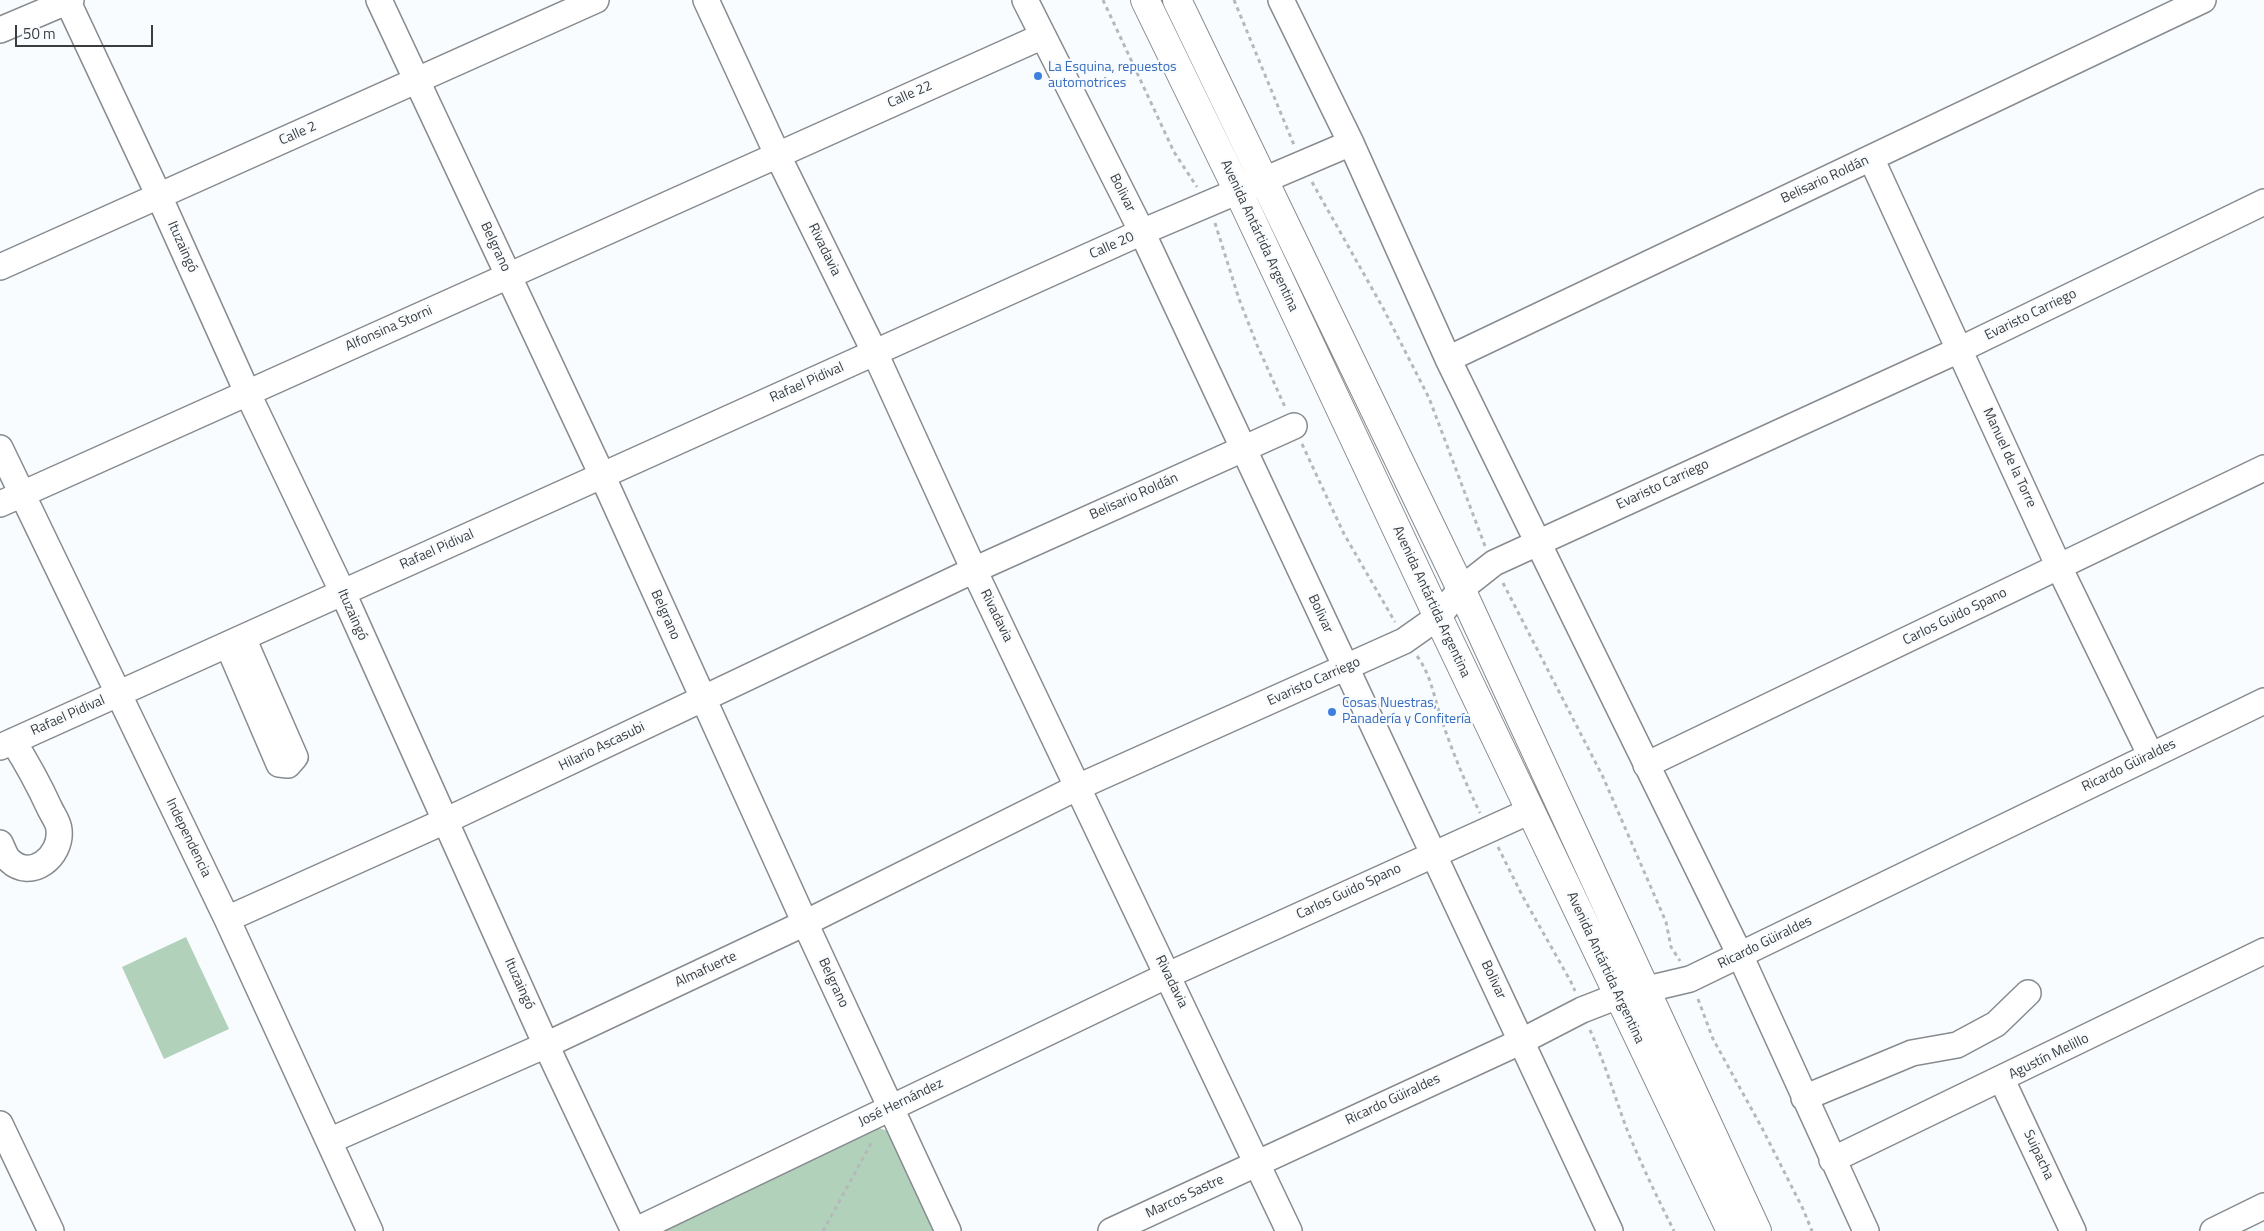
<!DOCTYPE html>
<html>
<head>
<meta charset="utf-8">
<style>
	body { margin:0 }
	#map { position:relative; width:2264px; height:1231px; overflow:hidden; background:#f9fcfe; font-family:"Titillium Web",sans-serif }
	canvas { display:block }
	.scale { position:absolute; left:15px; top:25px; width:138px; height:22px; box-sizing:border-box; border:2px solid #3a3c3e; border-top:0; padding-left:6px; font-size:15px; line-height:18px; white-space:nowrap; color:#3a3c3e; -webkit-text-stroke:4px #f9fcfe; paint-order:stroke }
</style>
</head>
<body>
<div id="map">
<canvas width="2264" height="1231"></canvas>
<div class="scale">50 m</div>
</div>
<script>
const ctx = document.querySelector('canvas').getContext('2d');
ctx.lineJoin = 'round';
function fill(path, color) { ctx.fillStyle = color; ctx.fill(path, 'evenodd'); }
function trace(path, color, width, dash) { ctx.strokeStyle = color; ctx.lineWidth = width; ctx.lineCap = dash ? 'butt' : 'round'; ctx.setLineDash(dash || []); ctx.stroke(path); }
function label(font, color, halo, rows, align = 'center') {
  ctx.font = font + ' "Titillium Web",sans-serif'; ctx.lineWidth = 4.5; ctx.setLineDash([]); ctx.textBaseline = 'middle'; ctx.strokeStyle = halo; ctx.fillStyle = color; for (const [text, x, y, turn = 0] of rows) {
    ctx.save(); ctx.translate(x, y); ctx.rotate((+turn || 0) * Math.PI / 180); ctx.textAlign = isNaN(turn) ? turn : align; if (halo) ctx.strokeText(text, 0, 0); ctx.fillText(text, 0, 0); ctx.restore();
  }
}
fill(new Path2D(`
	M186 937 229 1029 164 1059 122 967Z
	M876 1127 891 1132 937 1231H658Z`), '#b1d1ba');
const minor = new Path2D(`
	M67 0 159 196 247 392 343 593 546 1045 634 1231
	M379 0 602 475 805 923 948 1231
	M706 0 777 154 875 353 974 570 1289 1231
	M1025 0 1142 232 1610 1231
	M1281 0 1351 143 1448 359 1740 955 1866 1231
	M0 30 71 0
	M1871 158 2059 567 2151 756
	M0 267 596 0
	M1448 359 2203 0
	M0 448 227 919 370 1231
	M0 504 1043 36
	M228 645 279 764 288 765 295 757 243 638
	M0 747 1142 232 1351 143
	M1646 765 2264 468
	M0 843C3 849 5 856 9 860 31 882 62 856 59 830 59 823 53 815 50 809 39 785 27 763 13 741
	M227 919 445 821 974 570 1294 426
	M2002 1080 2073 1231
	M1804 1098 1912 1053 1957 1045 1996 1024 2028 993
	M0 1124 51 1231
	M329 1141 546 1045 805 923 1078 787 1404 641 1438 617 1461 589 1494 563 1959 350 2264 202
	M1832 1160 2264 951
	M634 1231 1168 975 1530 811
	M1111 1231 1522 1041 1582 1010 1618 996 1690 979 2264 701
	M2213 1231 2264 1206`);
const major = new Path2D(`
	M1145 0 1238 191 1438 617 1731 1231
	M1177 0 1461 589 1757 1231`);
trace(minor, '#878b8f', 28);
trace(major, '#878b8f', 30);
trace(new Path2D(`
	M1103 0 1174 152 1197 187
	M1234 0 1294 145
	M1312 182 1383 308 1429 398 1485 546
	M1215 223 1239 299 1257 345 1285 407
	M1302 444 1344 534 1395 622
	M1503 583 1603 777 1666 922 1671 947 1680 961
	M1417 656C1431 675 1434 697 1441 718 1452 751 1465 782 1480 813
	M1498 847 1523 897 1571 982 1575 991
	M1698 999 1713 1039 1762 1128 1803 1209 1812 1231
	M1590 1030C1604 1061 1614 1094 1626 1127 1640 1162 1657 1197 1674 1231
	M823 1231 873 1140`), '#b6b8ba', 3, [4, 4]);
trace(minor, '#fff', 25);
trace(major, '#fff', 28);
for (const [x, y, r, color] of [
	[1038,76,5,"#3f7fe0"],
	[1332,712,5,"#3f7fe0"]
]) { const dot = new Path2D(); dot.arc(x, y, r, 0, 2 * Math.PI); ctx.fillStyle = color; ctx.fill(dot); trace(dot, '#f9fcfe', 2); }
label('14px', '#366cbe', '#f9fcfe', [
	["La Esquina, repuestos",1048,68],
	["automotrices",1048,84],
	["Cosas Nuestras,",1342,704],
	["Panadería y Confitería",1342,720]
], 'left');
label('14px', '#3a3c3e', '#f9fcfe', [
	["Calle 22",910,95,-24],
	["Calle 2",298,134,-24],
	["Belisario Roldán",1825,180,-25],
	["Bolivar",1122,193,63],
	["Avenida Antártida Argentina",1259,236,65],
	["Calle 20",1112,246,-24],
	["Ituzaingó",182,247,66],
	["Belgrano",495,247,65],
	["Rivadavia",824,250,64],
	["Evaristo Carriego",2031,315,-26],
	["Alfonsina Storni",389,329,-24],
	["Rafael Pidival",807,383,-24],
	["Manuel de la Torre",2009,458,65],
	["Evaristo Carriego",1663,485,-25],
	["Belisario Roldán",1134,497,-24],
	["Rafael Pidival",437,550,-24],
	["Avenida Antártida Argentina",1431,602,65],
	["Bolivar",1320,614,65],
	["Ituzaingó",352,615,66],
	["Belgrano",665,615,66],
	["Rivadavia",996,616,64],
	["Carlos Guido Spano",1955,617,-26],
	["Evaristo Carriego",1314,682,-24],
	["Rafael Pidival",68,716,-24],
	["Hilario Ascasubi",602,747,-26],
	["Ricardo Güiraldes",2129,766,-26],
	["Independencia",188,838,64],
	["Carlos Guido Spano",1349,892,-25],
	["Ricardo Güiraldes",1765,943,-26],
	["Avenida Antártida Argentina",1605,968,65],
	["Almafuerte",706,970,-25],
	["Bolivar",1493,980,65],
	["Rivadavia",1171,982,64],
	["Belgrano",833,983,65],
	["Ituzaingó",519,984,66],
	["Agustín Melillo",2049,1057,-26],
	["Ricardo Güiraldes",1393,1100,-25],
	["José Hernández",901,1103,-26],
	["Suipacha",2038,1155,65],
	["Marcos Sastre",1185,1197,-25]
]);
</script>
</body>
</html>
